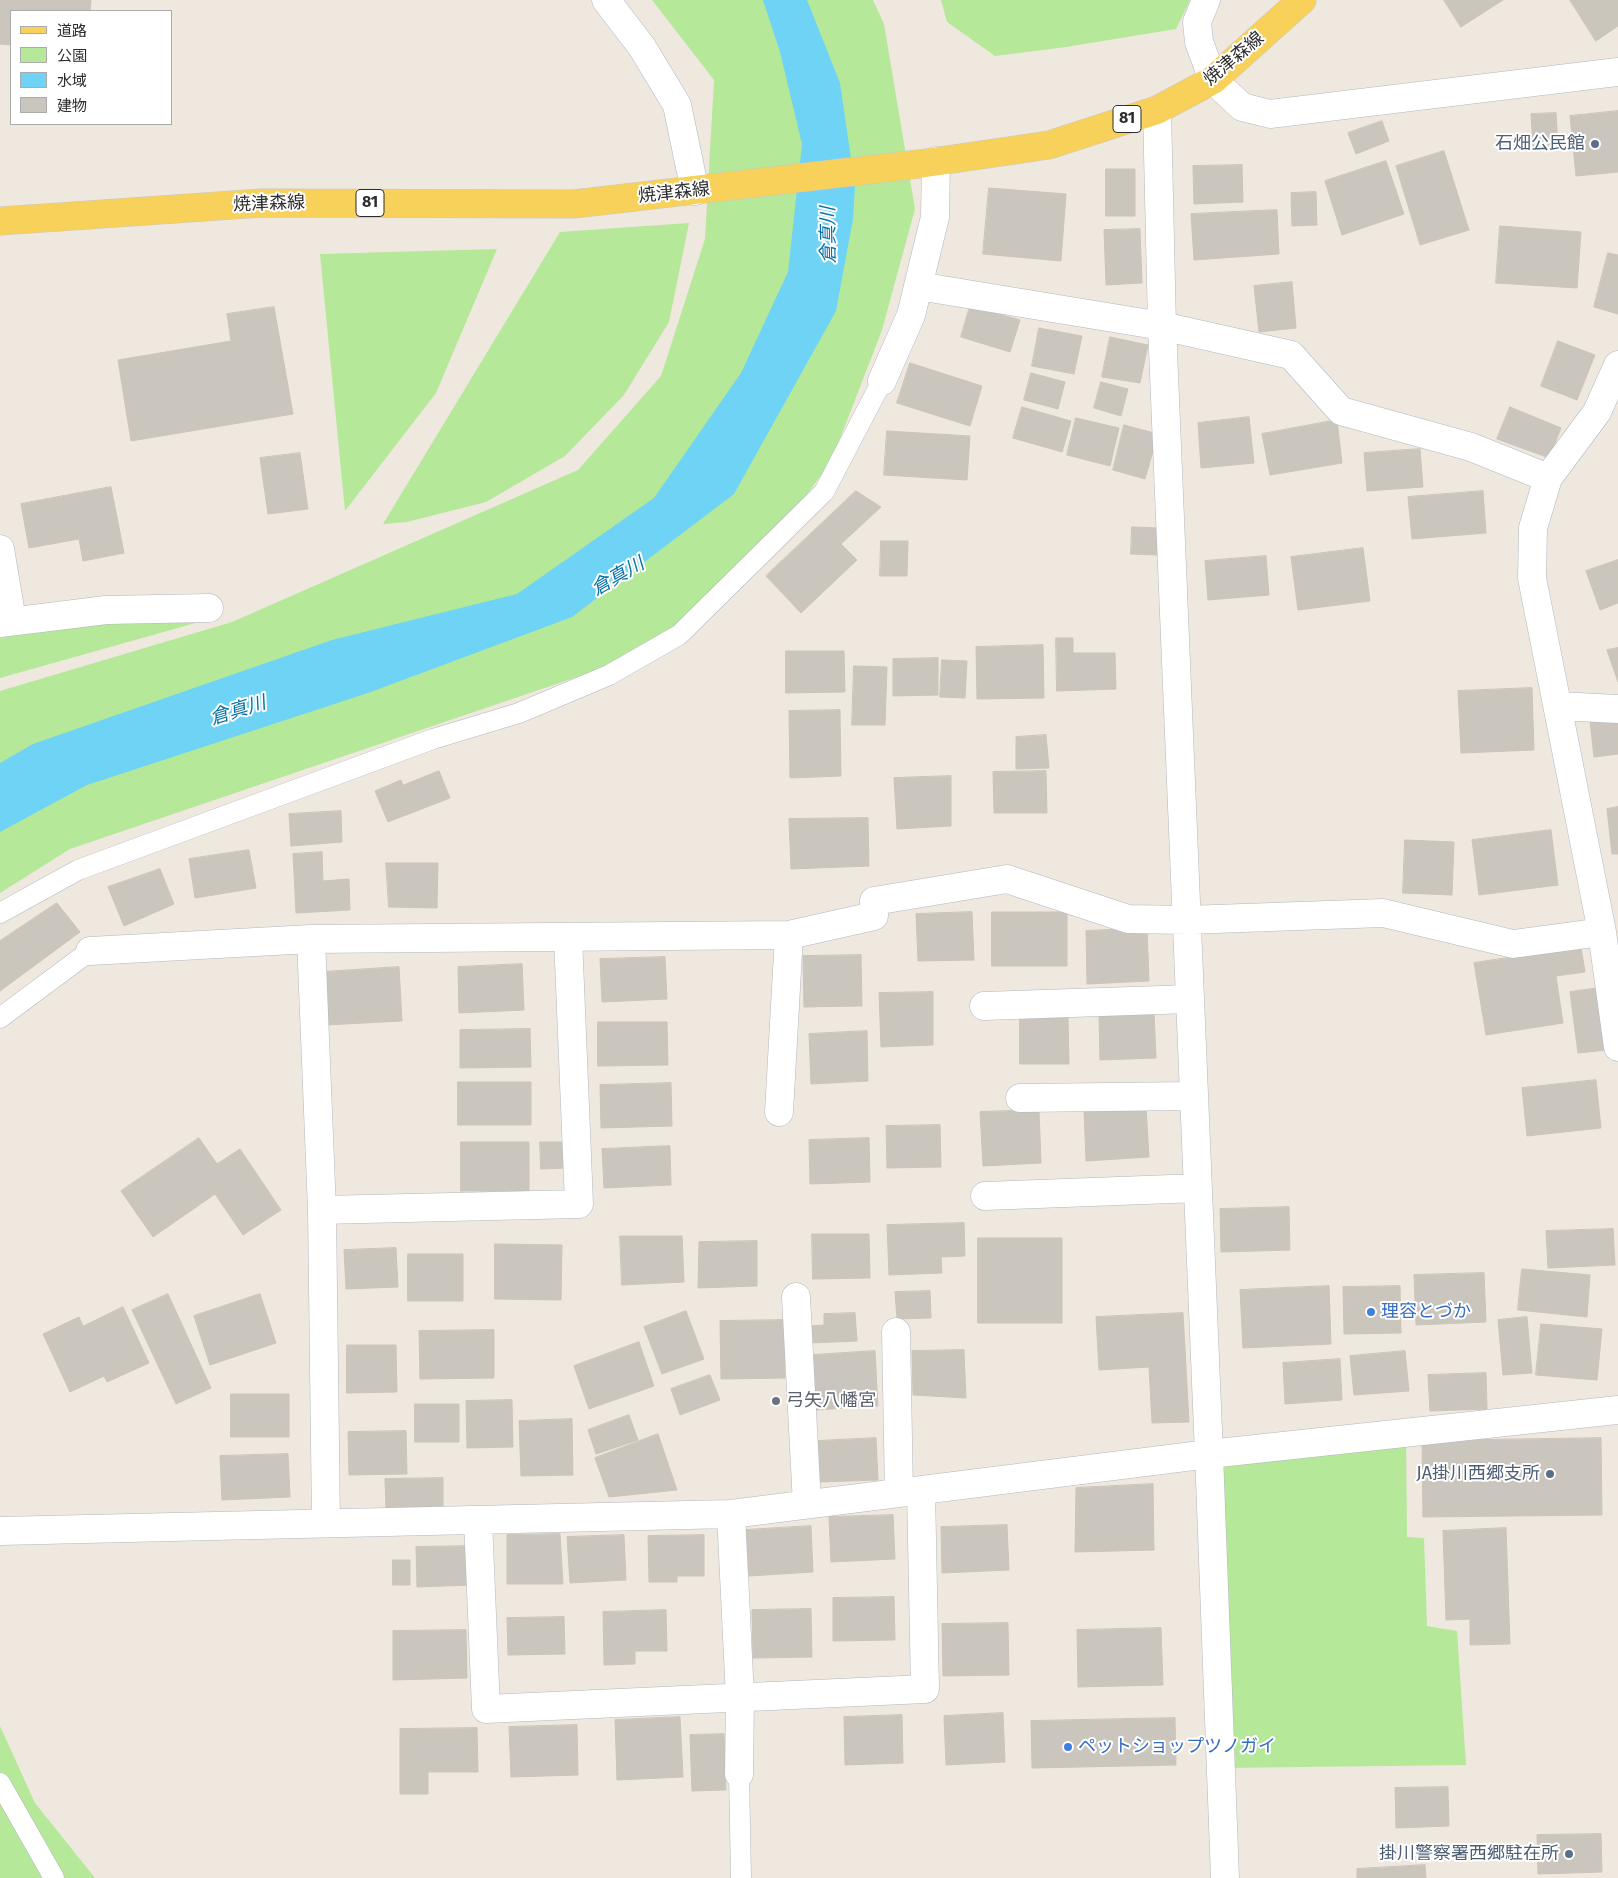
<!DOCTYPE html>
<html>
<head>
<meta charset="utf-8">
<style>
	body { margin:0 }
	#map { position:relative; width:1618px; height:1878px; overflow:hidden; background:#efe8df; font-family:"Fira Sans","Noto Sans JP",sans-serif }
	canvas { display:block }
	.legend { position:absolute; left:10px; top:10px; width:162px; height:115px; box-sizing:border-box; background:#fff; border:1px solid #ababab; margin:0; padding:6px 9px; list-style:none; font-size:15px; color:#2d2d2d }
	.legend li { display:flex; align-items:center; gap:10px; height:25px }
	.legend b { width:25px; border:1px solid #ababab }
</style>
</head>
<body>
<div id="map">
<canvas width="1618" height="1878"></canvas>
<ul class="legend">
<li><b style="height:6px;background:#f8d15b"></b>道路</li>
<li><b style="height:14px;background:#b5e899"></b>公園</li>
<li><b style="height:14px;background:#6ed3f5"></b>水域</li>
<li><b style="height:14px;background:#cbc6bd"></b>建物</li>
</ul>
</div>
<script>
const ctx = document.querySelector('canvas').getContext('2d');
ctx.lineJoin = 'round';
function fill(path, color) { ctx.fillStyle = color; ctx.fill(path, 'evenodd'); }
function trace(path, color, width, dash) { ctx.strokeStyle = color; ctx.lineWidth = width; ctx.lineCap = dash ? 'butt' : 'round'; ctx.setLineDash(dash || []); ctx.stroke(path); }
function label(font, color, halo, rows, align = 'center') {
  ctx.font = font + ' "Fira Sans","Noto Sans JP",sans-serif'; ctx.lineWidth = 4; ctx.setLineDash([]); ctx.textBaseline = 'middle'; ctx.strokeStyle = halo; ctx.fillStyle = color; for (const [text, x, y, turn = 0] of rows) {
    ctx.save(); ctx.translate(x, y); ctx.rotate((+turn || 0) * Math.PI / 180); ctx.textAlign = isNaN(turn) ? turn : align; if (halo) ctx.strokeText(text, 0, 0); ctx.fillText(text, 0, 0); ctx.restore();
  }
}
fill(new Path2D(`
	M652 0H873L884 24 915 209 882 330 831 462 766 549 639 656 70 849 0 893V691L232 622 578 470 661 376 705 239 714 80Z
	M941 0H1190L1176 29 1066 47 995 56 947 22Z
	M689 223 669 322 624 395 565 456 486 502 407 522 383 524 560 232Z
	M497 249 436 393 345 511 320 254Z
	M112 622H199L0 678V638L57 628Z
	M1406 1433 1407 1537 1424 1538 1427 1626 1457 1631 1466 1765 1221 1768 1209 1454Z
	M0 1726 35 1803 95 1878H0Z`), '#b5e899');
fill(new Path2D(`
	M763 0H807L840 83 855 186 853 219 836 311 734 494 572 617 368 693 87 785 0 832V763L33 744 332 640 517 594 654 498 741 373 788 272 802 144 780 52Z`), '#6ed3f5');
const building = new Path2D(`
	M0 0H91L90 11H11V45L0 44Z
	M1444 0H1503L1461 27Z
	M1570 0H1618V26L1596 41Z
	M1618 111V172L1576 176 1570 116Z
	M1556 113 1558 146 1533 147 1531 114Z
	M1382 121 1389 141 1356 154 1348 133Z
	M1444 151 1469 230 1420 245 1396 166Z
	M1386 161 1404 214 1342 235 1325 181Z
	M1242 165 1243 202 1194 204 1193 166Z
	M1106 169H1135V216H1106Z
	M989 188 1066 194 1061 261 983 254Z
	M1316 192 1317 225 1292 226 1291 193Z
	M1277 210 1279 254 1194 260 1191 214Z
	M1500 226 1581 232 1577 288 1496 283Z
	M1140 229 1142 283 1106 285 1104 230Z
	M1608 253 1618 255V314L1594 307Z
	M1292 282 1296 328 1259 332 1254 286Z
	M970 306 1020 320 1010 352 961 337Z
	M274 307 293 414 131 441 118 360 231 341 227 314Z
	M1039 328 1082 336 1074 374 1032 366Z
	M1110 337 1148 345 1140 383 1102 377Z
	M1558 341 1595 355 1577 400 1541 386Z
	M910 363 982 386 970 426 897 403Z
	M1031 373 1065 382 1058 409 1024 400Z
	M1101 382 1128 389 1121 416 1094 408Z
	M1022 407 1071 421 1062 452 1013 438Z
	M1510 407 1561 428 1549 458 1497 439Z
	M1249 417 1254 463 1201 468 1198 423Z
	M1076 418 1119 428 1110 466 1067 455Z
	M1337 420 1342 463 1270 475 1262 434Z
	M1124 425 1158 434 1145 479 1113 470Z
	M887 431 970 436 967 480 884 475Z
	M1420 449 1423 487 1367 491 1364 453Z
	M300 453 308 509 268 514 260 458Z
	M111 487 124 553 83 561 79 539 29 548 21 504Z
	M856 491 881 507 841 544 857 560 801 613 766 576Z
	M1483 491 1486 533 1412 539 1408 497Z
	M1132 527 1159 528 1158 555 1131 554Z
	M881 541H908L907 576H880Z
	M1363 548 1370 601 1298 610 1291 557Z
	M1266 556 1269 595 1208 600 1205 561Z
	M1618 560V603L1600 610 1586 571Z
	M1056 638H1073V653H1115L1116 689 1057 691Z
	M1043 645 1044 698 977 699 976 647Z
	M1618 648V682L1607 650Z
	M786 651H844L845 692 786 693Z
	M938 658V695L893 696V659Z
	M942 660 967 661 965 698 940 697Z
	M854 666 887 667 885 725H852Z
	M1532 688 1534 750 1461 753 1458 691Z
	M840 710 841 776 790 778 789 711Z
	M1618 718V754L1594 757 1590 721Z
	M1046 735 1049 768 1016 769V737Z
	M439 771 450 798 388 822 375 791 401 780 403 785Z
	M1046 771 1047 813H994L993 772Z
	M951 776V826L897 829 894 778Z
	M1618 807V854H1612L1607 809Z
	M341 811 342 842 291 846 289 814Z
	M868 818 869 866 791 869 789 819Z
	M1551 830 1558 885 1479 895 1472 840Z
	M1405 840 1454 842 1452 895 1403 893Z
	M249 850 256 888 195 898 189 859Z
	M322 852 323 881 349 879 350 910 296 913 293 854Z
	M386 863H438L437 908 389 907Z
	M160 869 174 904 124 926 108 887Z
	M57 903 80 932 0 991V941Z
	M972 912 974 960 918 961 916 914Z
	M992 912H1067V966H992Z
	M1147 928 1149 981 1087 984 1086 931Z
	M1581 947 1585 972 1556 976 1563 1023 1486 1035 1474 963Z
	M861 955 862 1006 804 1007 803 956Z
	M665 957 667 999 602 1002 600 959Z
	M522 964 524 1010 459 1013 458 967Z
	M399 967 402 1021 326 1025 323 972Z
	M1599 988 1607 1050 1578 1053 1570 992Z
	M933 992V1045L881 1047 879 993Z
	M1154 1013 1156 1058 1100 1060 1099 1014Z
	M1020 1015H1068L1069 1064H1020Z
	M598 1022H667L668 1065 598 1066Z
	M530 1029 531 1067 460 1068V1030Z
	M867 1031 868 1081 811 1084 809 1034Z
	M1596 1080 1601 1128 1527 1136 1522 1088Z
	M458 1082H531V1125H458Z
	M671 1083 672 1126 601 1128 600 1085Z
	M1146 1107 1149 1157 1086 1161 1084 1110Z
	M1039 1110 1041 1163 983 1166 980 1112Z
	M940 1125 941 1167 887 1168 886 1126Z
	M199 1138 217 1164 240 1149 281 1210 243 1235 215 1194 153 1237 121 1191Z
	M869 1138 870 1182 810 1184 809 1140Z
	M461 1142H529V1191H461Z
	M540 1142H567L566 1168 541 1169Z
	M670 1146 671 1185 604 1188 602 1149Z
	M1289 1207 1290 1250 1221 1252 1220 1209Z
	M964 1223 965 1256 941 1257 942 1273 889 1275 887 1225Z
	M1613 1229 1615 1265 1548 1268 1546 1231Z
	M812 1234H869L870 1278 813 1279Z
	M620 1236H682L684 1282 622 1285Z
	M978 1238H1062V1323H978Z
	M757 1241V1286L698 1288 699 1242Z
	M495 1244 562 1245 561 1300 495 1299Z
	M396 1248 398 1287 346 1289 344 1250Z
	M408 1254H463V1301H408Z
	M1522 1269 1590 1275 1587 1317 1518 1310Z
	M1484 1273 1486 1322 1416 1325 1414 1275Z
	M1329 1286 1331 1344 1243 1348 1240 1290Z
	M1400 1286 1401 1333 1344 1334 1343 1287Z
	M930 1291 931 1318 897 1319 895 1292Z
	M168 1294 211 1388 176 1404 132 1310Z
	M260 1294 276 1343 210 1365 194 1316Z
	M123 1307 149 1363 107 1382 104 1376 70 1392 43 1334 79 1317 83 1326Z
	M686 1311 704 1359 662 1374 644 1327Z
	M855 1313 857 1341 811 1343 810 1326 824 1325V1314Z
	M1183 1313 1189 1422 1152 1423 1149 1367 1099 1370 1096 1317Z
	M1527 1317 1532 1373 1503 1375 1498 1320Z
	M784 1320 785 1378 721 1379 720 1321Z
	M1541 1324 1602 1329 1597 1380 1536 1375Z
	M494 1330V1378L420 1379 419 1331Z
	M639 1342 654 1386 589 1409 574 1366Z
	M347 1345H396L397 1392 347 1393Z
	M964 1350 966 1398 913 1395 912 1351Z
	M875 1351 878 1406 816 1410 813 1355Z
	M1405 1351 1409 1391 1354 1395 1350 1356Z
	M1340 1359 1342 1400 1285 1404 1283 1363Z
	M1486 1373 1487 1409 1430 1411 1428 1375Z
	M710 1375 720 1400 680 1415 671 1389Z
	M231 1394H289V1437H231Z
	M512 1400 513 1447 467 1448 466 1401Z
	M415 1404H459V1442H415Z
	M629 1415 638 1440 596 1454 588 1430Z
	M572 1419 573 1475 521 1476 519 1421Z
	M406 1431 407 1474 349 1475 348 1432Z
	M658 1434 677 1490 609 1497 595 1458Z
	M876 1438 878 1480 820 1482 818 1441Z
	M1601 1438 1602 1515 1423 1517 1422 1441Z
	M288 1454 290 1497 222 1500 220 1456Z
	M443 1478V1508L386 1510 385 1479Z
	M1153 1484 1154 1550 1075 1552 1076 1488Z
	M893 1515 895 1559 831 1562 829 1517Z
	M1007 1525 1009 1570 942 1573 941 1527Z
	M811 1526 813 1572 749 1576 746 1530Z
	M1506 1528 1510 1644 1470 1645V1619L1446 1620 1443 1531Z
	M560 1534 563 1584H507V1535Z
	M624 1535 626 1580 570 1583 567 1537Z
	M704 1535V1576H677V1582H649L648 1536Z
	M470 1546 471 1585 417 1587 416 1547Z
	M393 1560H410V1585H393Z
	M894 1597 895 1640 833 1641V1598Z
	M811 1609 812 1657 753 1658 752 1610Z
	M666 1610 667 1651H635V1664L604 1665 603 1612Z
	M564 1617 565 1654 508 1655 507 1618Z
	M1008 1623 1009 1675 943 1676 942 1624Z
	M1161 1628 1163 1685 1078 1687 1077 1630Z
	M466 1630 467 1678 393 1680V1631Z
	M1003 1713 1005 1762 946 1765 944 1716Z
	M902 1715 903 1763 845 1765 844 1717Z
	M680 1717 683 1777 617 1780 615 1720Z
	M1175 1718 1176 1765 1032 1768 1031 1721Z
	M577 1725 578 1775 511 1777 509 1727Z
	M477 1728 478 1772H428V1794H400V1729Z
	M724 1734 726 1790 692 1791 690 1735Z
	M1448 1787 1449 1826 1396 1828 1395 1788Z
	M1601 1834 1602 1872 1538 1874 1537 1835Z
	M1425 1865 1426 1878H1357V1869Z`);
fill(building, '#cbc6bd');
trace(building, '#cbc4b8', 1);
const service = new Path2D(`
	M0 913 78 870 433 739 519 713 609 675 679 635 824 492 882 381
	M0 1018 90 951
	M739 1774 741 1878
	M0 1783 54 1878`);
const minor = new Path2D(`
	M606 0 642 47 677 105 695 191
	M1206 0 1197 22 1199 42 1213 80 1242 107 1270 114 1618 72
	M1157 110 1162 326 1209 1454 1225 1878
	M918 286 1162 326 1291 355 1341 411 1471 447 1548 478
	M1618 365 1597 412 1548 478 1533 528 1532 578 1602 932 1618 1047
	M882 381 911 315 935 217 936 161
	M0 549 12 620
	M0 623 106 610 209 608
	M1558 706 1618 709
	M311 939 322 1210 326 1523
	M90 951 311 939 789 935 874 916V901L1007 879 1128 919 1187 920 1383 913 1513 944 1602 932
	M984 1006 1190 999
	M1020 1098 1194 1096
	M779 1112 789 935
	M985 1196 1198 1188
	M322 1210 579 1204 568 937
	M796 1297 807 1504
	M896 1332 899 1493
	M731 1514 740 1697 739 1774
	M478 1520 486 1709 925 1689 921 1490
	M0 1531 731 1514 1209 1454 1618 1410`);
const primary = new Path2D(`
	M0 221 262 203 574 204 919 164 1049 145 1157 110 1213 80 1302 0`);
trace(service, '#b3b6c1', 21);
trace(minor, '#b3b6c1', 29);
trace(primary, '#c8c8c8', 29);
trace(service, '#fff', 20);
trace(minor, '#fff', 28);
trace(primary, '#f8d15b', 28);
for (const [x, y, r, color] of [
	[1595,144,5,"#5c6f8a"],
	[1371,1312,5,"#3f7fe0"],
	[776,1401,5,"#6b7280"],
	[1550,1474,5,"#5c6f8a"],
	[1068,1747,5,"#3f7fe0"],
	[1569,1854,5,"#5c6f8a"]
]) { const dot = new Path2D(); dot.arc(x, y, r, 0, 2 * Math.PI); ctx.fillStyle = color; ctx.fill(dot); trace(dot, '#fff', 2); }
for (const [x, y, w] of [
	[1127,119,28],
	[370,203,28]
]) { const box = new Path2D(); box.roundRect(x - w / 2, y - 13.5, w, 27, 4); ctx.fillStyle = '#fff'; ctx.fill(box); trace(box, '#2d2d2d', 1); }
label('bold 16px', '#2d2d2d', null, [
	["81",1127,119],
	["81",370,203]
]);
label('18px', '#2d2d2d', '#fff', [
	["焼津森線",1234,59,-40],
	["焼津森線",674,193,-6],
	["焼津森線",269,204,-2]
]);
label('18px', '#4e5e75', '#fff', [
	["石畑公民館",1585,144],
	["JA掛川西郷支所",1540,1474],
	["掛川警察署西郷駐在所",1559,1854]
], 'right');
label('18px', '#366cbe', '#fff', [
	["理容とづか",1381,1312],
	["ペットショップツノガイ",1078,1747]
], 'left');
label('18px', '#5b616d', '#fff', [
	["弓矢八幡宮",786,1401]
], 'left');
label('italic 19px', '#0772a7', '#fff', [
	["倉真川",829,235,-91],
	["倉真川",618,577,-30],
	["倉真川",238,711,-17]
]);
</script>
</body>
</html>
